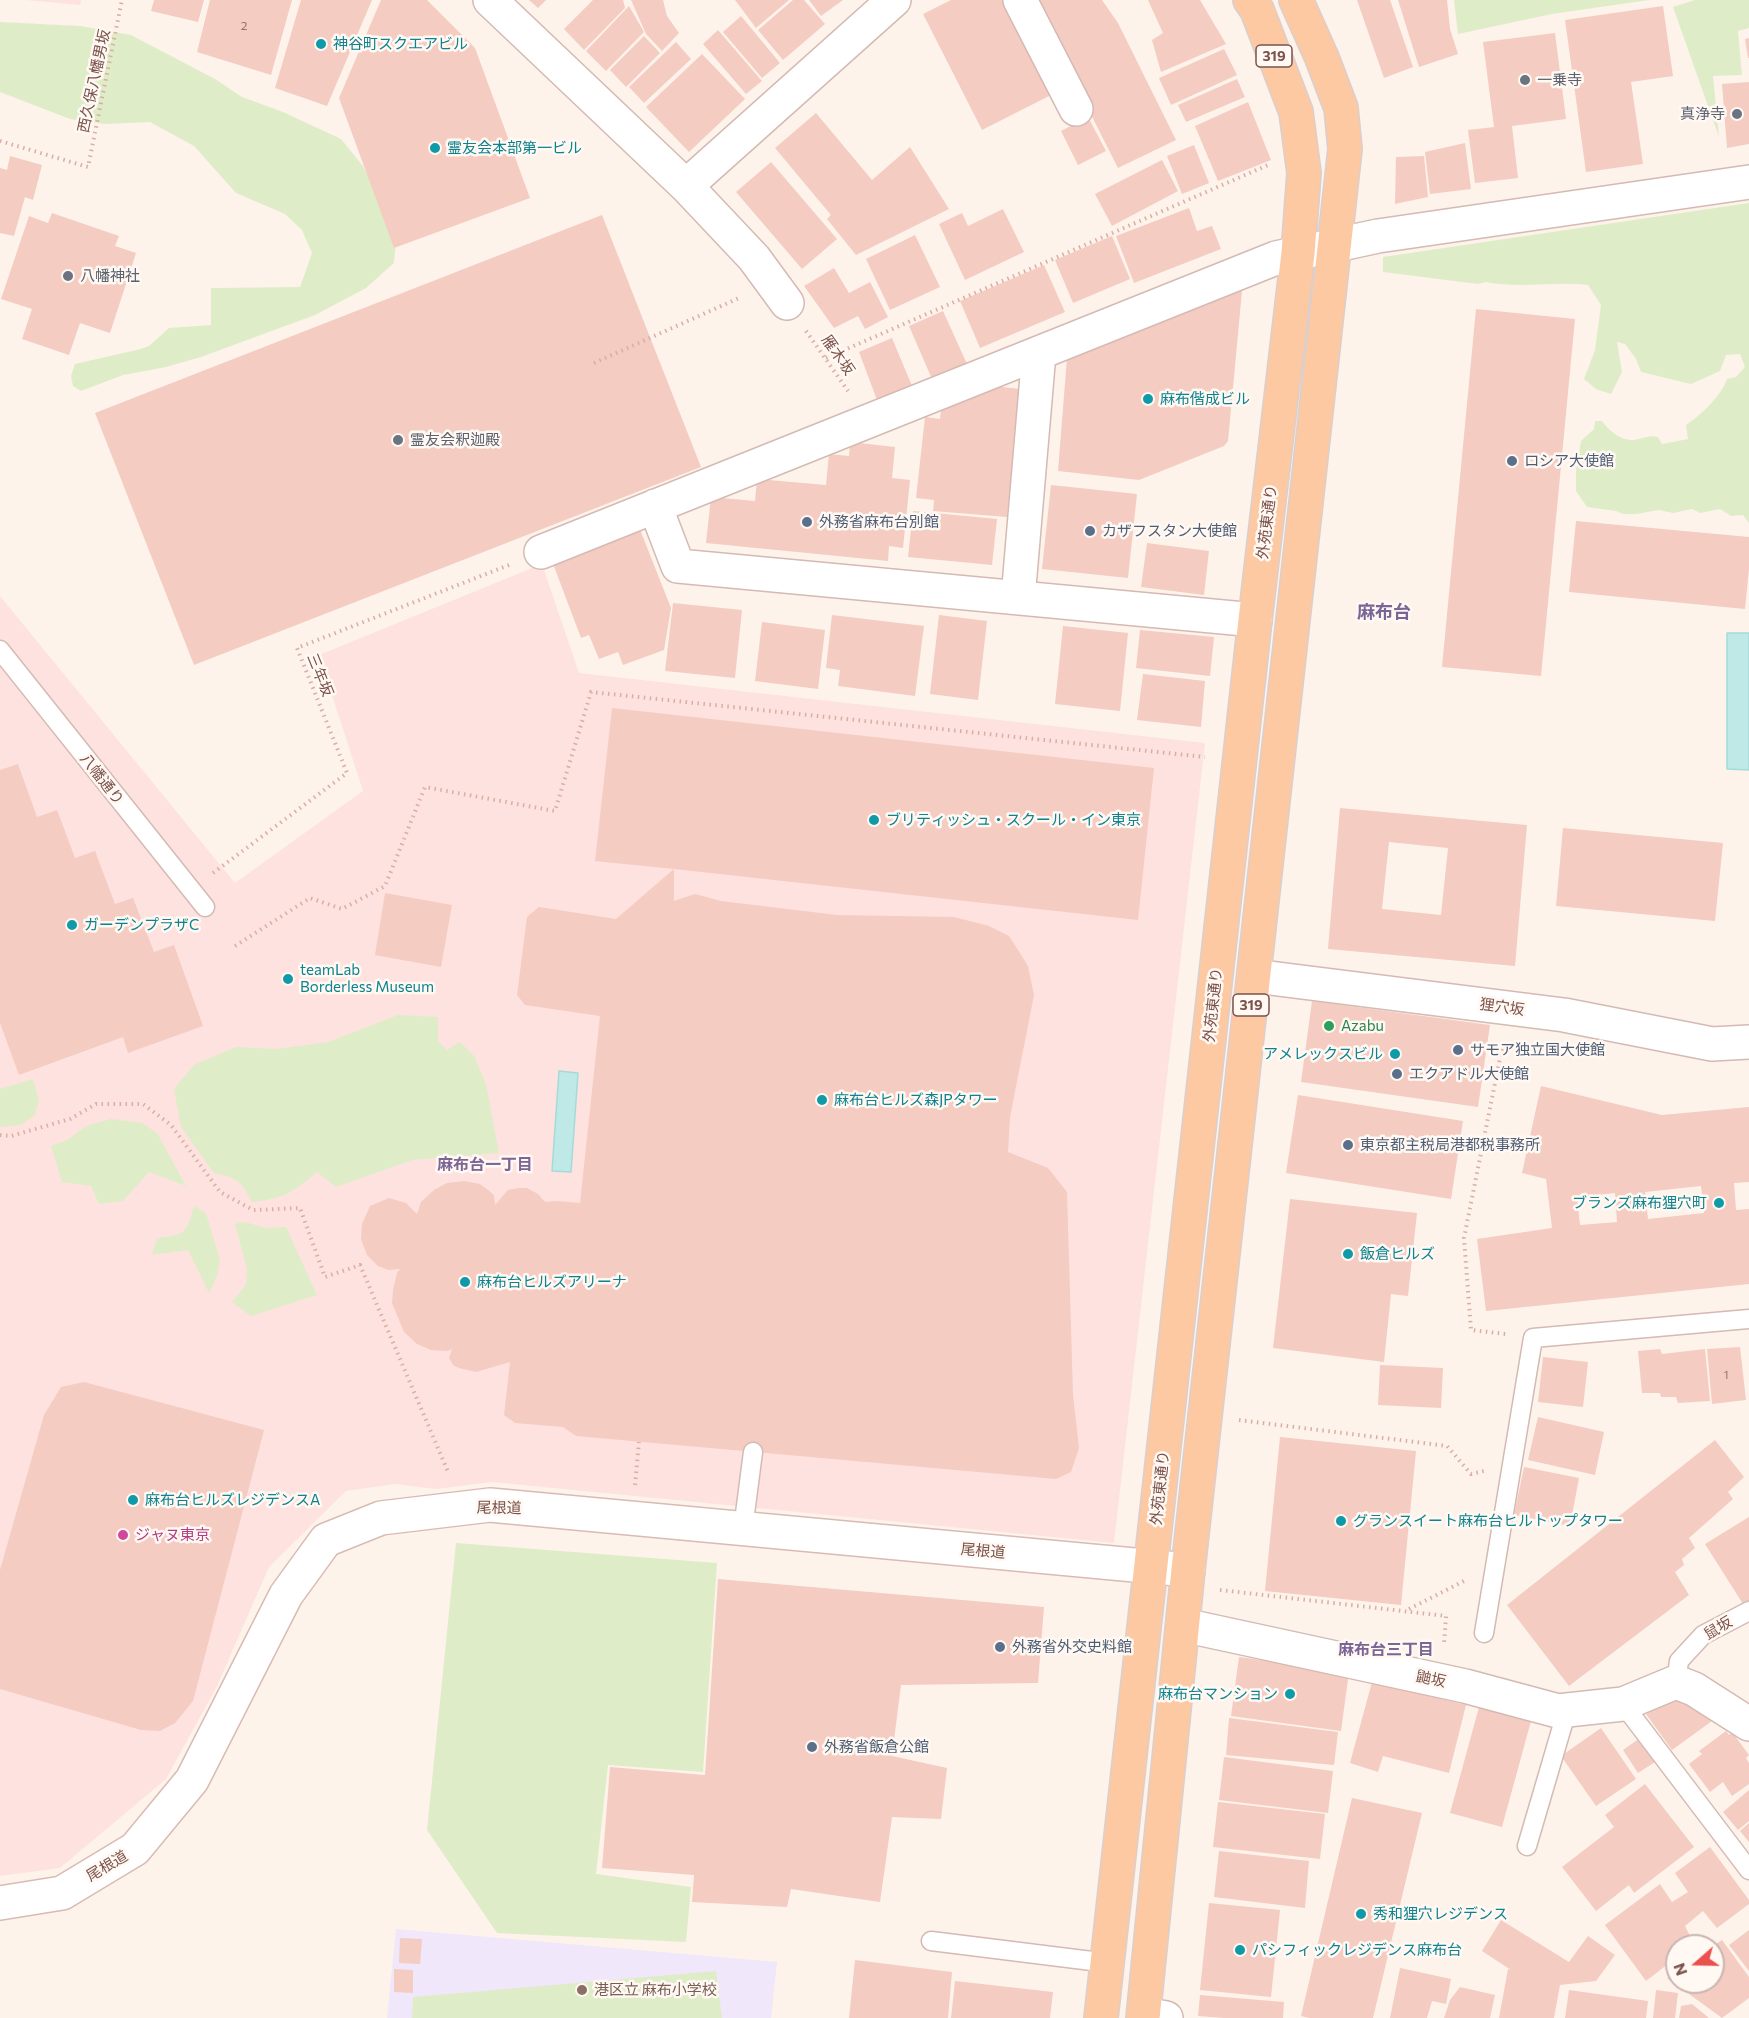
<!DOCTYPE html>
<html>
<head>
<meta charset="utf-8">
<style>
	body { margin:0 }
	#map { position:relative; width:1749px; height:2018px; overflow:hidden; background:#fdf3eb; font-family:Commissioner,sans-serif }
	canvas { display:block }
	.north { position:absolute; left:1665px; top:1934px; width:60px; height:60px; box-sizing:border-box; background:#fff8f3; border:2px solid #cab6b0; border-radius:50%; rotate:250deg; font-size:16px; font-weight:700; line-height:24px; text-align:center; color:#7b534c }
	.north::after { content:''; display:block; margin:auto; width:21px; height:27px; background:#ea514e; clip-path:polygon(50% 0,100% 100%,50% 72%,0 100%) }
</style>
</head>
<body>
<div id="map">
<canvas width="1749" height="2018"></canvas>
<div class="north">N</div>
</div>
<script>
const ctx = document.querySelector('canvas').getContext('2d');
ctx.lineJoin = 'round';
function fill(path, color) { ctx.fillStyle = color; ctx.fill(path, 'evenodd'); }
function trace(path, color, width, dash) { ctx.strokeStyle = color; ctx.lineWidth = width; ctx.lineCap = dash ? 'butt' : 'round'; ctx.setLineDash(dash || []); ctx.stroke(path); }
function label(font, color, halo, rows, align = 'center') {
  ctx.font = font + ' Commissioner,"Noto Sans JP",sans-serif'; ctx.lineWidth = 5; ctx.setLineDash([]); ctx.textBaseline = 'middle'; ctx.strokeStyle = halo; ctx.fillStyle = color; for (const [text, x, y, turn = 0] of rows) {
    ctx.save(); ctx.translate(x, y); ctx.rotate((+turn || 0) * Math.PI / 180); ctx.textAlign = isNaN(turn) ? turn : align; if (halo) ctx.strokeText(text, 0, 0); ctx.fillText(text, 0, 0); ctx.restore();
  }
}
fill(new Path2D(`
	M26 0H81L80 5Z
	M542 564 579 673 1205 743 1114 1543 492 1482 436 1489 395 1484 346 1491 269 1567 217 1686 166 1779 60 1868 0 1876V596L235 883 363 791 319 655Z`), '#fee2df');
fill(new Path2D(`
	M396 1929 777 1962 771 2018H387Z`), '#f0e7fa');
fill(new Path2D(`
	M1454 0H1649L1552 14 1458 34Z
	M1695 0H1749V28L1738 31 1742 75 1713 76 1719 137 1673 7Z
	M0 22 80 26 131 35 215 79 242 97 283 112 341 139 363 166 381 203 396 241 394 263 366 288 315 315 201 357 166 367 123 375 81 391 73 386 71 376 75 364 141 349 149 346 169 328 211 325V288L300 287 312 253 302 230 285 214 236 193 194 146 150 122 105 124 70 119 0 92Z
	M1749 203V523L1743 515 1731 516 1720 509 1700 513 1692 509 1673 513 1659 510 1636 514H1623L1616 511 1587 507 1576 491V471L1581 441 1594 429 1595 421H1602C1611 433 1623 443 1639 439 1647 437 1650 435 1658 437L1662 444 1688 439 1686 425C1700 416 1722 395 1727 379L1736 377 1745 367 1740 354 1726 355 1720 371 1691 384 1641 372 1636 359 1625 344 1617 342 1622 372 1611 394 1596 389 1584 379 1595 350 1601 305 1588 285C1554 281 1520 289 1486 282L1478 284 1383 272V257Z
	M398 1015 438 1017V1041L447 1050 460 1042 474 1056 486 1084 499 1153 412 1160 336 1187 317 1172C291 1194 285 1198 252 1202 240 1180 239 1179 214 1173L181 1127 174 1089 194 1065 236 1047 277 1049 328 1042Z
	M33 1079 39 1100 35 1115 20 1125 0 1127V1089Z
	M111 1119 142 1123 157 1133 186 1186 149 1172 123 1201 99 1204 91 1186 62 1182 51 1146 69 1139 86 1126Z
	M194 1206 206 1213 220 1260 217 1276 209 1293 188 1250 152 1255 157 1238C187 1234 185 1235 194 1206Z
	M245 1222 266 1228 286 1227 317 1295 251 1316 232 1302 246 1285 247 1269 235 1224Z
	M456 1543 717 1563 703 1772 608 1765 596 1874 691 1887 686 1942 497 1933 427 1830Z
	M716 1971 722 2018H412L413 1997Z`), '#deedc8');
const water = new Path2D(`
	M1727 633H1749V770L1727 769Z
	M559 1071 578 1073 571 1172 552 1171Z`);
fill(water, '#bee9e6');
trace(water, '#a4dbd8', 1.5);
fill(new Path2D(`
	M154 0H204L198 22 151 11Z
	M210 0H292L271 75 197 52Z
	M301 0H372L327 106 275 88Z
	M381 0H427L475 48 530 198 394 248 339 98Z
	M529 0H546L538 8Z
	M593 0H623L625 8 584 50 564 29Z
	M631 0H663L667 16 679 33 662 51 646 34Z
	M735 0H789L756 28Z
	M793 0H804L825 24 783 60 758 30Z
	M809 0H843L821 16Z
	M951 0H1010L1057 92 982 130 923 14Z
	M1033 0H1102L1118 23 1176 140 1118 168Z
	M1148 0H1200L1226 44 1161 72 1152 40 1163 33Z
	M1357 0H1390L1413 67 1384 78Z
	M1398 0H1447L1450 29 1458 54 1419 67Z
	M629 6 644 32 606 71 586 51Z
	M1663 6 1673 76 1631 82 1643 164 1586 172 1565 20Z
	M741 16 780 63 762 78 723 32Z
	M718 30 762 81 746 94 703 44Z
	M1555 33 1566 119 1512 126 1518 178 1475 183 1468 130 1494 127 1483 42Z
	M644 36 660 53 626 87 610 70Z
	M1749 38V58H1748L1745 39Z
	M676 42 691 59 644 103 629 87Z
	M1224 49 1237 75 1171 105 1159 78Z
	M702 54 745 99 689 152 646 107Z
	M1237 79 1245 97 1186 122 1178 105Z
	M1749 82V144L1727 148 1722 84Z
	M1248 102 1271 160 1218 181 1195 126Z
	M816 113 872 180 910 147 949 209 856 255 827 219 831 215 775 148Z
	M1088 117 1106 151 1078 165 1061 131Z
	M1465 143 1471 189 1430 194 1425 152Z
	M1194 145 1209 183 1182 194 1167 156Z
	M10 156 42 165 33 200 25 197 14 236 0 233V168L7 170Z
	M1424 156 1428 197 1395 204 1396 157Z
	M1162 160 1178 191 1112 226 1095 194Z
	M771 162 837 239 802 269 736 192Z
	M1189 208 1197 231 1212 226 1221 249 1134 283 1116 236Z
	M1003 209 1024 252 965 280 939 224 962 213 968 226Z
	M52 213 119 236 115 246 136 253 110 333 80 323 69 355 22 339 32 309 1 299 29 216 48 223Z
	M602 215 701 467 194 665 95 413Z
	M915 235 940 287 890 310 866 259Z
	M1112 236 1130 279 1073 303 1055 260Z
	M1044 265 1065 312 980 348 960 301Z
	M834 268 849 293 870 282 888 317 865 329 858 316 834 328 804 286Z
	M1237 287 1242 291 1228 441 1224 446 1139 480 1058 471 1067 358Z
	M1476 309 1575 319 1541 676 1442 667Z
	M943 311 967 364 932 379 909 326Z
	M892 338 915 393 880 408 859 352Z
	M967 383 1020 389 1007 517 933 511 934 500 916 498 925 417 940 419 942 400 965 402Z
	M850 442 895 447 892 478 910 480 903 548 889 546 888 561 706 543 711 497 755 501 757 479 826 485 829 454 849 456Z
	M1051 485 1137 494 1128 578 1042 569Z
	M913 511 997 519 992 565 908 557Z
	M1576 521 1749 537V569L1745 609 1569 592Z
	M639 527 671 608 664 650 623 665 618 652 599 659 589 635 581 638 552 561Z
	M1147 543 1209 551 1204 595 1141 587Z
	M673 603 742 610 735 678 665 671Z
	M832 615 924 626 915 696 838 686 840 670 826 668Z
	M939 615 987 621 978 700 930 694Z
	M762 622 825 630 818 689 755 681Z
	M1063 626 1128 633 1120 711 1055 704Z
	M1140 630 1214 637 1210 676 1136 668Z
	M1143 674 1205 681 1201 727 1137 720Z
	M612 708 1154 768 1138 920 674 869V901L695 894 721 901 837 915 954 917 989 926 1009 936 1028 966 1034 995 1010 1117 1008 1152 1048 1168 1067 1192 1073 1395 1079 1448 1071 1472 1056 1479 576 1436 563 1427 515 1423 504 1415 510 1362 476 1372 459 1368 453 1365 449 1358 452 1349 447 1351 431 1350 417 1344 404 1332 392 1303 393 1290 397 1273 400 1269 389 1270 378 1266 367 1255 361 1239 362 1224 370 1206 389 1198 406 1203 417 1214 421 1202 434 1190 447 1183 464 1181 480 1184 488 1190 494 1195 495 1205 508 1190 519 1188H527L538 1194 545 1202 556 1201 580 1203 600 1016 525 1005 517 995 527 917 539 907 616 919 674 869 595 861Z
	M18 764 37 817 57 810 75 858 95 851 115 904 133 898 154 952 174 945 203 1026 128 1053 123 1037 19 1075 0 1023V770Z
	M1340 808 1527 825 1515 966 1328 949ZM1389 842 1448 848 1441 915 1382 909Z
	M1563 828 1723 843 1715 921 1556 906Z
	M385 893 452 905 441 967 375 955Z
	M1312 1001 1490 1025 1478 1107 1301 1082Z
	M1541 1086 1662 1115 1749 1107V1182L1734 1183 1736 1210 1749 1209V1284L1486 1311 1477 1239 1552 1228 1546 1179 1522 1173ZM1701 1186 1704 1213 1648 1219 1645 1192ZM1615 1193 1617 1222 1580 1225 1577 1197Z
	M1298 1095 1463 1121 1451 1199 1286 1173Z
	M1290 1199 1417 1213 1408 1296 1391 1294 1384 1362 1273 1348Z
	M1740 1347 1746 1400 1712 1404 1707 1349Z
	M1660 1349 1662 1354 1705 1349 1710 1401 1678 1403 1676 1397H1661L1660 1393H1642L1638 1351Z
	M1543 1357 1588 1362 1583 1407 1538 1402Z
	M1380 1365 1443 1368 1441 1408 1378 1405Z
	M84 1382 264 1430 193 1701 175 1723 160 1731 141 1730 0 1689V1570L44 1415 61 1387Z
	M1538 1417 1604 1432 1595 1475 1528 1460Z
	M1280 1437 1416 1451 1401 1605 1265 1591Z
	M1715 1440 1744 1477 1728 1492 1733 1499 1689 1538 1695 1548 1682 1559 1684 1565 1675 1572 1689 1595 1569 1686 1507 1605Z
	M1524 1467 1579 1478 1570 1526 1514 1515Z
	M1749 1517V1601L1743 1604 1705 1544Z
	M718 1579 1044 1607 1038 1683 901 1685 892 1756 947 1768 941 1819 892 1817 880 1902 791 1889 787 1907 692 1902 694 1875 602 1868 610 1767 705 1775Z
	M1239 1657 1349 1672 1341 1731 1231 1716Z
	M1372 1682 1466 1705 1449 1773 1383 1756 1378 1772 1350 1763Z
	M1675 1693 1698 1701 1712 1721 1672 1750 1646 1714Z
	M1479 1707 1531 1721 1502 1827 1450 1813Z
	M1229 1718 1338 1732 1334 1765 1226 1755Z
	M1601 1728 1636 1779 1596 1806 1561 1756Z
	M1726 1731 1729 1735 1732 1732 1749 1755 1746 1758 1749 1763V1784L1732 1796 1723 1782 1710 1792 1689 1764 1702 1754 1699 1751Z
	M1640 1738 1655 1762 1638 1773 1623 1750Z
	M1224 1757 1333 1771 1328 1813 1219 1800Z
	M1645 1784 1694 1847 1634 1893 1629 1885 1596 1911 1562 1867 1614 1827 1605 1815Z
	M1749 1790V1821L1738 1830 1723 1812Z
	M1352 1798 1422 1813 1373 2018H1309L1301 2016Z
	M1218 1802 1325 1814 1320 1859 1213 1847Z
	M1749 1823V1842L1740 1831Z
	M1710 1847 1749 1900V1904L1717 1928 1703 1911 1685 1926 1694 1944 1677 1946V1957L1646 1981 1605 1925 1660 1884 1672 1902 1688 1892 1675 1873Z
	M1219 1851 1309 1861 1305 1908 1214 1897Z
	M1209 1903 1280 1910 1271 1997 1200 1990Z
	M1501 1920 1569 1962 1588 1936 1615 1955 1596 1981 1560 1985 1554 2018H1499L1508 1969 1511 1970 1482 1951Z
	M1749 1930V1971L1729 1945Z
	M400 1938 422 1939 420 1964 399 1963Z
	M1722 1940 1749 1977V1998L1722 2018 1667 1978 1677 1971V1982H1713V1946Z
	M855 1960 952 1972 948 2018H849Z
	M1400 1968 1451 1979 1446 2004 1432 2001 1427 2018H1390Z
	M394 1969 413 1970V1993L394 1992Z
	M955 1981 1053 1992 1050 2018H951Z
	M1460 1987 1495 1995 1490 2018H1444L1450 2000Z
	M1569 1990 1648 2001 1646 2018H1565Z
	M1656 1990 1678 1993 1675 2018H1653Z
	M1200 1995 1284 2002 1283 2018H1224L1198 2016Z
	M1692 2004 1709 2018H1679L1681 2006Z`), '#f4ccc2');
const lane = new Path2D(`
	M0 650 205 907
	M743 1529 753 1452
	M1484 1633 1533 1338 1749 1319
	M1676 1682 1679 1661 1703 1635 1749 1611
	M1623 1704 1749 1870
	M1527 1846 1567 1710
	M931 1941 1108 1963`);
const street = new Path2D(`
	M490 0 686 186 754 258 787 303
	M1020 0 1076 109
	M686 186 894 0
	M655 506 678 566 1255 620
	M541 552 1276 258 1378 236 1749 182
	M1018 598 1039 353
	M1254 976 1564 1015 1712 1044 1749 1042
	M1183 1625 1465 1686 1558 1711 1623 1704 1676 1682 1694 1689 1749 1724
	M1144 2014 1166 2018`);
const secondary = new Path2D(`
	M0 1903 62 1893 135 1849 192 1780 286 1595 326 1540 381 1518 490 1505 1188 1570`);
const primary = new Path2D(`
	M1101 2018 1255 620 1298 253 1304 173 1296 112 1257 10 1250 0
	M1143 2018 1188 1570 1345 149 1341 108 1322 58 1296 0`);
trace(lane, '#d4bab2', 21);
trace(street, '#d4bab2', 36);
trace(secondary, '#d9bbb2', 36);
trace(primary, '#dacfcd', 36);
trace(new Path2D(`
	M0 141 88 167 122 0
	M806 331 848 391
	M826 358 1268 165
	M594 363 739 298
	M213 873 347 773 297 648 509 565
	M235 946 310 898 342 909 385 886 425 787 555 811 591 692 1205 757
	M1503 1043 1464 1238 1471 1330 1506 1334
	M0 1135 11 1136 70 1119 96 1104H143L171 1125 220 1192 253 1210 300 1208 325 1277 360 1265 449 1474
	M1239 1420 1447 1446 1471 1474 1484 1471
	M635 1485 639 1442
	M1220 1590 1446 1616 1444 1645
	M1409 1609 1466 1580`), '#daaea4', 4, [1.5, 4.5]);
trace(lane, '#fff', 18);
trace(street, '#fff', 33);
trace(secondary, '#fff', 33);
trace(primary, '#fdc9a3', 33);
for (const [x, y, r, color] of [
	[321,44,6,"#0f9aa8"],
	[1525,80,6,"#6b7280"],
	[1737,114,6,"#6b7280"],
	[435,148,6,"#0f9aa8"],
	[68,276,6,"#6b7280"],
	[1148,399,6,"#0f9aa8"],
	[398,440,6,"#6b7280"],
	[1512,461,6,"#5c6f8a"],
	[807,522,6,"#5c6f8a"],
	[1090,531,6,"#5c6f8a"],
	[874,820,6,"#0f9aa8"],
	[72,925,6,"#0f9aa8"],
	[288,979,6,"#0f9aa8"],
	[1329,1026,6,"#2e9e5b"],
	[1458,1050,6,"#5c6f8a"],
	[1395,1054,6,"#0f9aa8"],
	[1397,1074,6,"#5c6f8a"],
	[822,1100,6,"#0f9aa8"],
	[1348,1145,6,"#5c6f8a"],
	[1719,1203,6,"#0f9aa8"],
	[1348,1254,6,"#0f9aa8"],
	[465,1282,6,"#0f9aa8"],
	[133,1500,6,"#0f9aa8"],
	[1341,1521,6,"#0f9aa8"],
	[123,1535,6,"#d1479c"],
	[1000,1647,6,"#5c6f8a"],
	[1290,1694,6,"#0f9aa8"],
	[812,1747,6,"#5c6f8a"],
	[1361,1914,6,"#0f9aa8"],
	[1240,1950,6,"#0f9aa8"],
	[582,1990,6,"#8d6e63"]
]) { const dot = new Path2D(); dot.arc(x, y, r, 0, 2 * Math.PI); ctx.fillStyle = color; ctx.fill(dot); trace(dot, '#fff8f3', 2); }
label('12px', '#99716a', null, [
	["2",244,26],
	["1",1726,1375]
]);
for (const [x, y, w] of [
	[1274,56,36],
	[1251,1005,36]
]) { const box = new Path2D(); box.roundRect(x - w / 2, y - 11, w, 22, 4.5); ctx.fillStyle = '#fff8f3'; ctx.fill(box); trace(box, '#7b534c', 1.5); }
label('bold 14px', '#7b534c', null, [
	["319",1274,56],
	["319",1251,1005]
]);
label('15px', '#0d838f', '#fff8f3', [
	["神谷町スクエアビル",333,44],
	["霊友会本部第一ビル",447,148],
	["麻布偕成ビル",1160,399],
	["ブリティッシュ・スクール・イン東京",886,820],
	["ガーデンプラザC",84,925],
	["teamLab",300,970],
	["Borderless Museum",300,987],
	["アメレックスビル",1383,1054,"right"],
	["麻布台ヒルズ森JPタワー",834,1100],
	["ブランズ麻布狸穴町",1707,1203,"right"],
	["飯倉ヒルズ",1360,1254],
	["麻布台ヒルズアリーナ",477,1282],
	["麻布台ヒルズレジデンスA",145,1500],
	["グランスイート麻布台ヒルトップタワー",1353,1521],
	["麻布台マンション",1278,1694,"right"],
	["秀和狸穴レジデンス",1373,1914],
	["パシフィックレジデンス麻布台",1252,1950]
], 'left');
label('15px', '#5b616d', '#fff8f3', [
	["一乗寺",1537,80],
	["真浄寺",1725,114,"right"],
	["八幡神社",80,276],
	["霊友会釈迦殿",410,440]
], 'left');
label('15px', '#7b534c', '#fff8f3', [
	["西久保八幡男坂",94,81,-78],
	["雁木坂",838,355,55],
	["外苑東通り",1267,522,-83],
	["三年坂",320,675,68],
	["八幡通り",102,779,52],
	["外苑東通り",1213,1005,-84],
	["狸穴坂",1502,1007,8],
	["外苑東通り",1160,1488,-84],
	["尾根道",499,1508,1],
	["尾根道",983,1551,5],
	["鼠坂",1718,1628,-31],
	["鼬坂",1431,1679,12],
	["尾根道",107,1866,-31]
]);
label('15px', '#4e5e75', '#fff8f3', [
	["ロシア大使館",1524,461],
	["外務省麻布台別館",819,522],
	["カザフスタン大使館",1102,531],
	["サモア独立国大使館",1470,1050],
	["エクアドル大使館",1409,1074],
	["東京都主税局港都税事務所",1360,1145],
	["外務省外交史料館",1012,1647],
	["外務省飯倉公館",824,1747]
], 'left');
label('15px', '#27864d', '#fff8f3', [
	["Azabu",1341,1026]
], 'left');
label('15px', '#b23c85', '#fff8f3', [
	["ジャヌ東京",135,1535]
], 'left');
label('15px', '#785e54', '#fff8f3', [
	["港区立 麻布小学校",594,1990]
], 'left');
label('bold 16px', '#7b6596', '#fff8f3', [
	["麻布台一丁目",485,1165],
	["麻布台三丁目",1386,1650]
]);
label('bold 18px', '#7b6596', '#fff8f3', [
	["麻布台",1384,612]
]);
</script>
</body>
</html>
